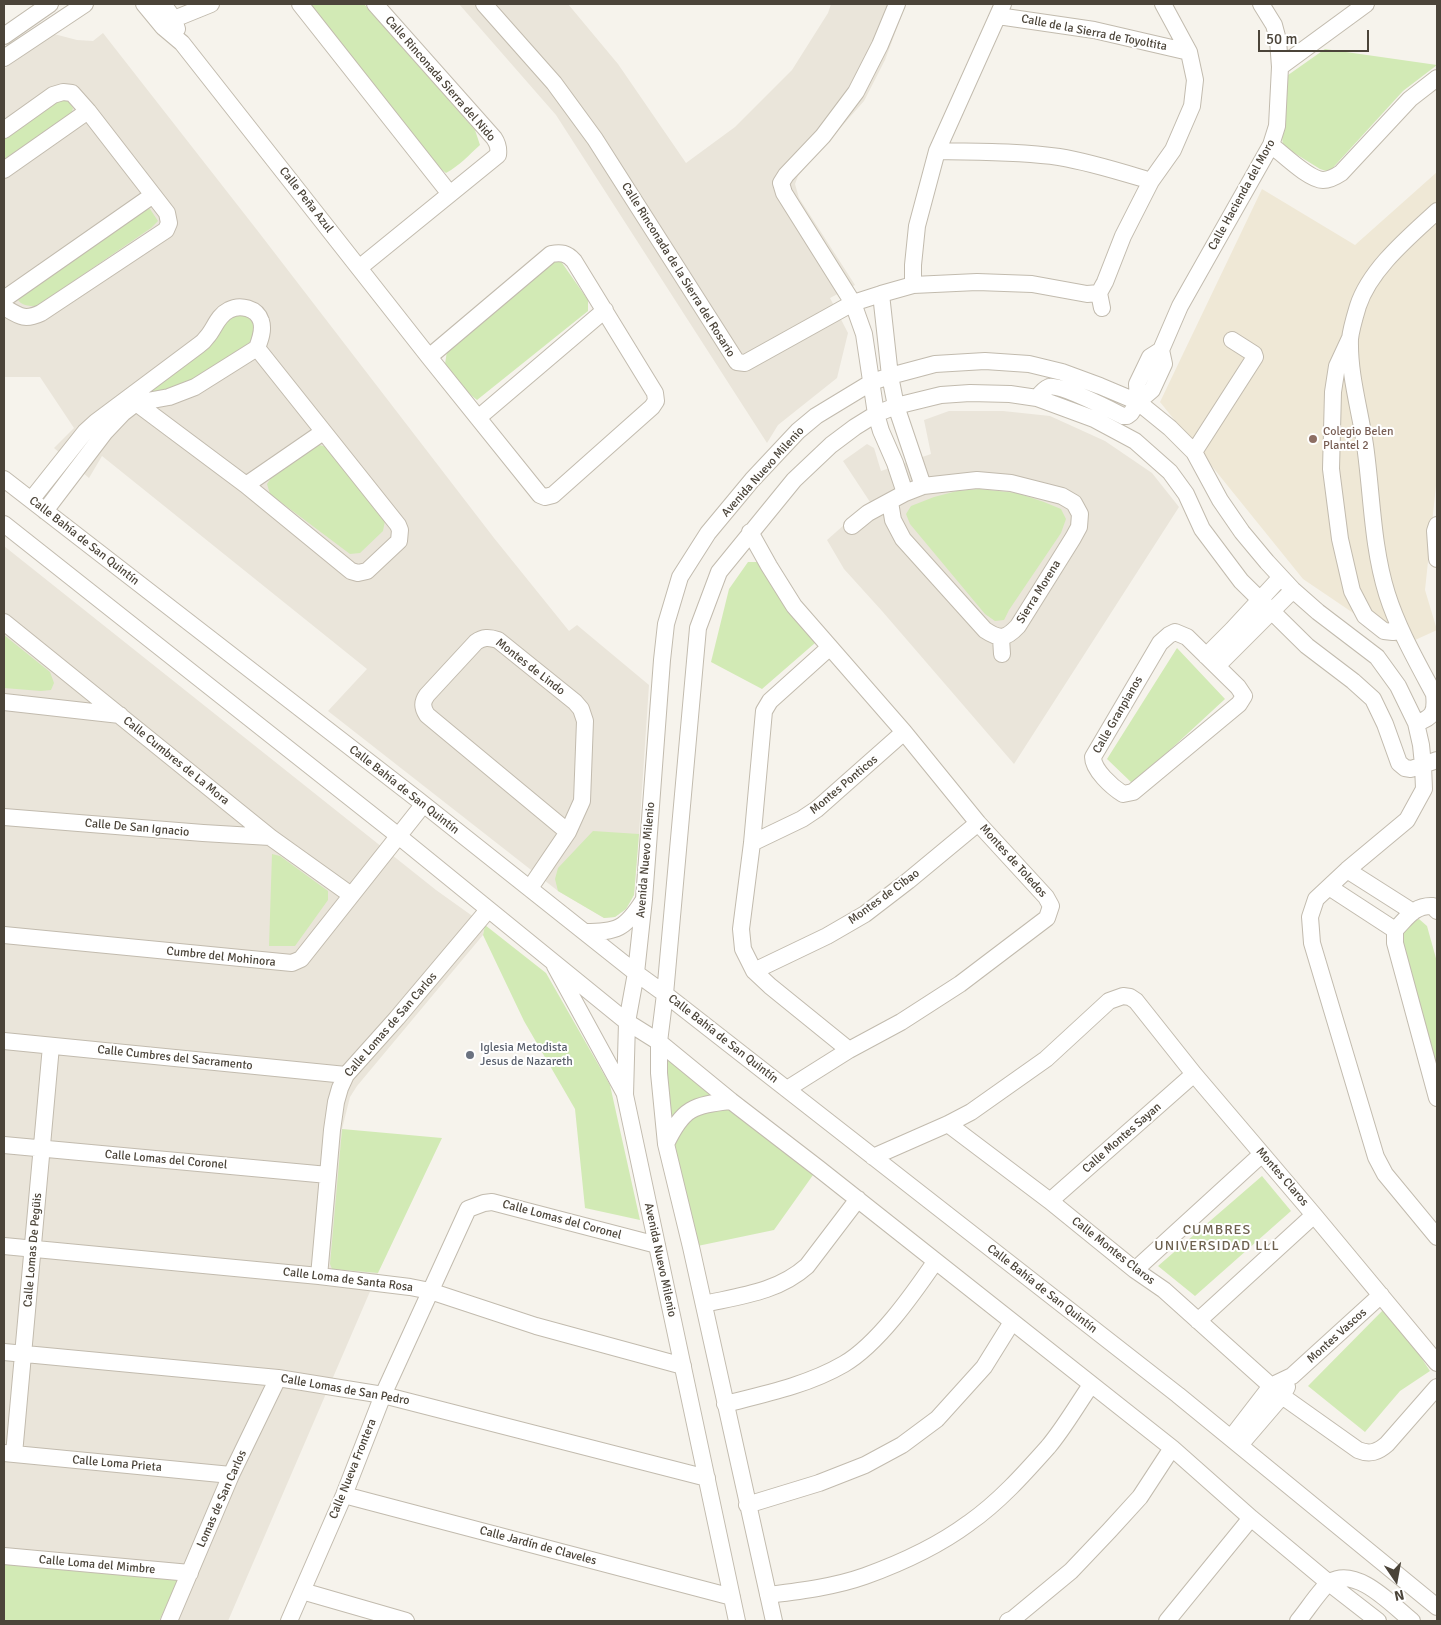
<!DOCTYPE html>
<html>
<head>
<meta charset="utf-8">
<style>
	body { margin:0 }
	#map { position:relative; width:1441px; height:1625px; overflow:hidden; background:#f6f3ec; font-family:Signika,sans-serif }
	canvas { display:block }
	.frame { position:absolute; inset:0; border:5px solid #4b4439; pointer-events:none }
	.north { position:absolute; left:1371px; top:1555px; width:50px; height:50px; -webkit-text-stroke:4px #fff; paint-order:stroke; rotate:168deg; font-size:14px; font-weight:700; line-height:20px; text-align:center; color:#4b4439 }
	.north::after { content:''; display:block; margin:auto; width:18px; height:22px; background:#4b4439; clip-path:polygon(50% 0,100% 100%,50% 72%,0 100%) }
	.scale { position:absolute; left:1258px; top:30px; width:111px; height:22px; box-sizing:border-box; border:2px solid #4b4439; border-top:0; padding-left:6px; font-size:15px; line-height:18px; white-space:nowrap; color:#4b4439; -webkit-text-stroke:4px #fff; paint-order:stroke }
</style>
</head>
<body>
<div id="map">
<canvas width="1441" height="1625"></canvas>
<div class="frame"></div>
<div class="north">N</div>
<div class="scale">50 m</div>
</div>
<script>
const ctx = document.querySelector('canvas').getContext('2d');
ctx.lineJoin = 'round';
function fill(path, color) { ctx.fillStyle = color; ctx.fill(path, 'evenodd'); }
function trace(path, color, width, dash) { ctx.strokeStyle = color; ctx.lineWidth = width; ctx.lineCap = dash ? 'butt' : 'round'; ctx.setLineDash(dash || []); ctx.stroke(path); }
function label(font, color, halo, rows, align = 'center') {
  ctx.font = font + ' Signika,sans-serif'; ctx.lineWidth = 4; ctx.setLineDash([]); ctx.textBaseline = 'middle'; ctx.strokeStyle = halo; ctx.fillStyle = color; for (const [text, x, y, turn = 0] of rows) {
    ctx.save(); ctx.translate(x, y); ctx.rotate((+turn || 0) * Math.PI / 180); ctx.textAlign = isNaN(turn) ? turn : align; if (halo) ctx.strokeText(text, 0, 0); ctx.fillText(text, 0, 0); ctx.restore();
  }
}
fill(new Path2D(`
	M459 4H568L618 64 686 163 735 127 792 70 828 13 831 4H906L885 60 864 101 798 176 795 184 799 198 855 285 830 298 848 333 837 378 778 425 767 443 556 115Z
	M103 33 257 230 494 538 569 631 577 625 649 685 639 834 634 895 626 909 615 917 604 918 558 891 328 711 367 669 102 456 89 478 54 448 74 428 40 377H4V69L54 34 77 40 93 41Z
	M949 411H1003L1050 416 1105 441 1152 473 1179 507 1014 764 882 611 844 569 827 540 870 502 843 461 867 444 874 448 881 471 931 454 924 420Z
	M4 546 436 890 485 925 483 935 357 1086 350 1097 342 1129 332 1269 378 1273 228 1621H4Z`), '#eae5da');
fill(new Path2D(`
	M1437 172V476L1425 590 1437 630 1402 646 1303 579 1160 402 1262 189 1355 245Z`), '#efe8d6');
fill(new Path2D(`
	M310 4H364L475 130 480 145C469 155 459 166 446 173L436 165Z
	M1325 49 1437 65 1403 91 1329 172 1320 169 1283 146 1282 137 1281 80Z
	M60 99 68 101 73 108 71 115 4 159V137Z
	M150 209 158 221 151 228 37 306C28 306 21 306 17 298L143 210Z
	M560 260 588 300V311L477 400 467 392 445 364 447 351 548 262Z
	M241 311 256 320 257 336C238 353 198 381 175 388 166 391 156 391 148 392L151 386 208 349 219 335 223 322Z
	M319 445 327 447 385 521 383 531 360 553 350 554 270 494 267 484 273 475Z
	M979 489 1017 493 1044 502 1061 509 1066 519 1061 533 1009 610 1004 620 995 621 985 614 910 524 906 514 911 506 934 497 957 491Z
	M748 562H760L815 643 762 689 711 662 729 589Z
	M4 635 50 672 54 683 51 690 41 691 4 688Z
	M1177 648 1225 699 1133 784 1107 759Z
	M593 831 639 834 634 895 626 909 615 917 604 918 558 891 555 879 558 868Z
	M272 854 280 856 328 891V900L295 946H269Z
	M1419 919 1427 926 1437 962V1069L1401 938 1403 928Z
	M485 925 546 973 610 1085 640 1220 585 1208 575 1109 524 1021 483 935Z
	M664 1046 818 1168 774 1230 688 1248 665 1144Z
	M342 1129 442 1138 378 1273 332 1269 330 1264Z
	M1262 1176 1291 1211 1195 1296 1158 1266Z
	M1387 1306 1430 1371 1400 1391 1365 1432 1308 1386Z
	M4 1561 178 1580 159 1621H5Z`), '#d2eab5');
const minor = new Path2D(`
	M144 4 163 27 182 43 429 357 540 495 545 497 553 495 652 407 656 401 655 393 574 261C567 253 561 252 551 254L429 357
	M163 4 174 19 177 29
	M300 4 450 194
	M484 4 554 83 595 139 737 362 745 363 853 303 881 294 913 285 977 282 1032 284 1087 294 1099 293
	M897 4 880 45 856 92 823 136 786 175 781 183 784 193 853 303 864 334 876 414 881 431 895 463 905 493
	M998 16 1094 30 1189 52
	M163 27 174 19 211 4
	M4 36 50 4
	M4 58 85 4
	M1280 67 1366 4
	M4 130 53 95 63 92 72 93 88 111 167 213 169 223 166 230 41 313C24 321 19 316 4 307
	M1271 145C1283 154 1309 180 1323 180 1330 180 1335 177 1341 173L1410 99 1437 78
	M937 151C977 152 1019 151 1059 157 1090 162 1121 172 1151 181
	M4 170 88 111
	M359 268 498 155C499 148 498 144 494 138L375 4
	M913 285V265L917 226 937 151 1003 4
	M1099 293 1105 282 1123 236 1151 181 1173 150 1192 106 1195 80 1189 52 1163 4
	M1099 293 1102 308
	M881 294 890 376 896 406 923 486
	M4 299 153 195
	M1350 338 1337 366 1333 392 1331 469 1340 539 1352 591 1365 616 1384 631 1393 632 1401 631
	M1037 398C1040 394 1044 389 1049 387 1060 384 1111 410 1123 416H1127L1131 413 1138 402 1152 390 1164 364 1161 350 1180 306 1271 145 1277 126 1280 67 1278 40 1274 25 1261 4
	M131 399 246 485 351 571 358 573 367 571 399 541 400 530 398 525 257 348
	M1138 402 1137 384 1150 357 1161 350
	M478 418 605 310
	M1194 452 1255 357 1254 354 1232 340
	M4 479 417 799 636 973 665 994 1178 1395 1437 1607
	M246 485 323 432
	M31 500 85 432 96 422 199 345C202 343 205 340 207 337 215 328 217 316 229 310 240 304 257 308 261 321 264 330 260 340 257 348L195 387 169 397 136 403 123 413 105 432 45 511
	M4 524 391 830 627 1022 659 1042 731 1101 818 1168 1172 1448 1251 1518 1329 1583 1378 1621
	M1437 525 1435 531 1437 559
	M852 526 868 513 905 493 923 486 977 480 1011 483 1062 496 1074 503 1080 514 1079 527 1073 538 1018 626C1006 639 1000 640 985 630L903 539 893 520 890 502
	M750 532 769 566 794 606 904 732 978 823 1046 897 1051 906 1047 918 960 984 901 1022 849 1050 787 1089
	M4 622 270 837 351 895
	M1175 632 1187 637 1238 687 1244 696 1239 704 1133 792 1123 794C1112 787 1093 770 1093 757L1160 643 1169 635Z
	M1001 638 1002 654
	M830 647 770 701 764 711 752 843 741 929 743 949 754 971 770 986 849 1050
	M1206 656 1232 630 1281 577
	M1217 666 1293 590
	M4 702 120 715
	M1416 723C1433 718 1436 712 1434 694 1417 662 1398 629 1387 594 1372 546 1372 494 1365 445 1360 410 1349 375 1350 339 1351 329 1355 316 1358 306 1370 269 1409 237 1437 211
	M1437 760 1423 765 1424 789 1407 820 1347 870 1316 899 1310 917 1312 943 1376 1157 1385 1174 1437 1237
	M4 817 203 833 270 837
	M752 843 802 819 817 809 904 732
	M1347 870 1413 912
	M1329 887 1395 930
	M530 888 568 832 582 801 585 721 581 709 575 702 498 640C489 637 483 637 476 642L427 695C422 702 422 707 427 715L568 832
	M1437 911 1433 906C1414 905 1407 918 1395 930V943L1437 1098
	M585 932C617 932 625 929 643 901
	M4 935 292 963 301 959 423 805
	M555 966 625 1094
	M754 971 827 936 865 914 908 881 978 823
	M4 1041 346 1075
	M948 1124 1050 1201 1135 1270 1164 1290 1271 1386
	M666 1144C683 1108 693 1105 731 1101
	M4 1145 328 1175
	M873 1157 948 1124 971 1112 1046 1059 1109 1001 1123 996 1130 997 1136 1001 1194 1074 1314 1215 1437 1363
	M1050 1201 1194 1074
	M4 1246 319 1276 410 1287 430 1291 536 1326 683 1366
	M1135 1270 1262 1154
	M319 1276 332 1130 336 1102 340 1088 346 1075 397 1018 488 910
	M704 1304C740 1296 778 1292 807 1266L858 1199
	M1198 1321 1314 1215
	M4 1352 278 1378 383 1395 707 1478
	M1282 1396 1358 1450C1370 1455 1378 1452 1387 1444L1437 1387
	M725 1404C765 1394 808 1385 844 1364 878 1344 913 1294 935 1262
	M1231 1438 1271 1386 1292 1376 1381 1295
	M1240 1445 1282 1396 1287 1387
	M4 1453 231 1475
	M14 1454 51 1046
	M344 1495 732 1597
	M747 1505 819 1483 865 1465 902 1445 937 1419 984 1367 1012 1322
	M4 1556 190 1573
	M302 1591 406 1621
	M768 1595C800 1591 834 1587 865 1576 901 1563 938 1546 969 1523 999 1502 1024 1474 1048 1447 1064 1428 1077 1405 1091 1385
	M169 1621 231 1475 278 1378
	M289 1621 344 1495 383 1395 468 1209 484 1203 492 1202 657 1245
	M737 1621 625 1095 627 1022 636 973 644 899 662 660 666 624 680 577 708 533 752 480 798 431 816 416 872 382 890 376 935 364 985 361 1029 364 1062 372 1100 386 1138 402 1170 428 1194 452 1220 500 1242 532 1267 562 1293 590 1318 612 1377 657 1398 686 1416 723 1421 745 1423 765 1411 769 1405 768 1399 763 1385 724 1373 699 1353 681 1307 646 1241 581 1202 529 1186 494 1170 472 1135 441 1094 419 1037 398 1010 394 970 393 941 395 896 406 876 414 855 427 831 445 794 480 719 572 698 628 665 994 659 1042V1073L666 1144 691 1247 774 1621
	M1008 1621 1013 1619 1071 1571 1109 1531 1140 1497 1172 1448
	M1167 1621 1251 1518
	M1298 1621C1306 1612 1321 1588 1330 1582 1357 1566 1392 1605 1412 1621`);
trace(minor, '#c2bbae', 18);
trace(minor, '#fff', 16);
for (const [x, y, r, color] of [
	[1313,439,5,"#8d6e63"],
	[470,1055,5,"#6b7280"]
]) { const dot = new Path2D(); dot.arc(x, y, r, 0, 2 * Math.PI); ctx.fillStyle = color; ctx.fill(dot); trace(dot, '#fff', 2); }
label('12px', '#4b4439', '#fff', [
	["Calle de la Sierra de Toyoltita",1094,33,11],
	["Calle Rinconada Sierra del Nido",440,79,49],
	["Calle Hacienda del Moro",1242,195,-61],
	["Calle Peña Azul",306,200,52],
	["Calle Rinconada de la Sierra del Rosario",678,270,58],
	["Avenida Nuevo Milenio",763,472,-48],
	["Calle Bahía de San Quintín",84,541,38],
	["Sierra Morena",1039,592,-58],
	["Montes de Lindo",530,667,38],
	["Calle Granpianos",1118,715,-60],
	["Calle Cumbres de La Mora",176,761,39],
	["Montes Ponticos",844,785,-40],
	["Calle Bahía de San Quintín",404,790,38],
	["Calle De San Ignacio",137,828,5],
	["Avenida Nuevo Milenio",646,860,-85],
	["Montes de Toledos",1013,861,48],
	["Montes de Cibao",884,897,-36],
	["Cumbre del Mohinora",221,957,6],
	["Calle Lomas de San Carlos",391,1025,-49],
	["Calle Bahía de San Quintín",723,1039,38],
	["Calle Cumbres del Sacramento",175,1058,6],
	["Calle Montes Sayan",1122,1138,-41],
	["Calle Lomas del Coronel",166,1160,5],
	["Montes Claros",1282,1177,49],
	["Calle Lomas del Coronel",562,1220,15],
	["Calle Lomas De Pegüis",33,1250,-85],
	["Calle Montes Claros",1113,1251,38],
	["Avenida Nuevo Milenio",660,1260,78],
	["Calle Loma de Santa Rosa",348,1280,7],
	["Calle Bahía de San Quintín",1042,1289,38],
	["Montes Vascos",1337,1336,-42],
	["Calle Lomas de San Pedro",345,1390,10],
	["Calle Loma Prieta",117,1464,5],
	["Calle Nueva Frontera",353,1469,-68],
	["Lomas de San Carlos",222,1499,-66],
	["Calle Jardín de Claveles",538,1546,15],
	["Calle Loma del Mimbre",97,1565,5]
]);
label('12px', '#785e54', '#fff', [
	["Colegio Belen",1323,432],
	["Plantel 2",1323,446]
], 'left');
label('12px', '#5b616d', '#fff', [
	["Iglesia Metodista",480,1048],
	["Jesus de Nazareth",480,1062]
], 'left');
ctx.letterSpacing = '1px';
label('14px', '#6e6250', '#fff', [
	["CUMBRES",1217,1230],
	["UNIVERSIDAD LLL",1217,1246]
]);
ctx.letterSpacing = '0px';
</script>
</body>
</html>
